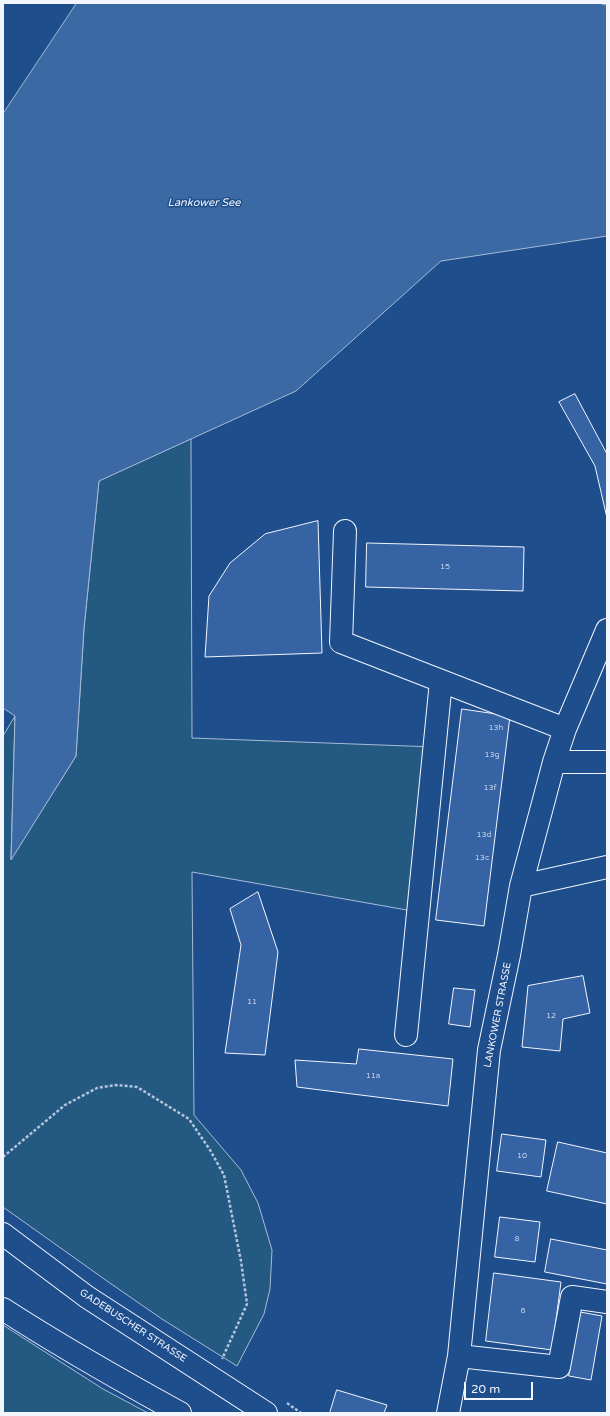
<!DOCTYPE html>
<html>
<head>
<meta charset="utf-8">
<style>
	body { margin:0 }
	#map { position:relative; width:610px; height:1416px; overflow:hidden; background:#1f4e8c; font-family:"Varela Round",sans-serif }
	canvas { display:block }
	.frame { position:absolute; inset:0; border:4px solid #f2f6ff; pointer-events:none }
	.scale { position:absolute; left:464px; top:1382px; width:69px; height:18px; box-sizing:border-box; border:2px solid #f2f6ff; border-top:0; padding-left:5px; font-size:12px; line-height:14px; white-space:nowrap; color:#f2f6ff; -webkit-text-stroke:3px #1f4e8c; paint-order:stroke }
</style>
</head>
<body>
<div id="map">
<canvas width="610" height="1416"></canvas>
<div class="frame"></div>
<div class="scale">20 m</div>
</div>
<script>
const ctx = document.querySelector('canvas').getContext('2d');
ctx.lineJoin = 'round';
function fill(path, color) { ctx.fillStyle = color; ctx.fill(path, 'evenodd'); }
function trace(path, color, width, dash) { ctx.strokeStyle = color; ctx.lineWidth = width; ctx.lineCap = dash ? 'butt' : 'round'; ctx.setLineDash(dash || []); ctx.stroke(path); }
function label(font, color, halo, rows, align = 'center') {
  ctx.font = font + ' "Varela Round",sans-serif'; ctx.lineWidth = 3; ctx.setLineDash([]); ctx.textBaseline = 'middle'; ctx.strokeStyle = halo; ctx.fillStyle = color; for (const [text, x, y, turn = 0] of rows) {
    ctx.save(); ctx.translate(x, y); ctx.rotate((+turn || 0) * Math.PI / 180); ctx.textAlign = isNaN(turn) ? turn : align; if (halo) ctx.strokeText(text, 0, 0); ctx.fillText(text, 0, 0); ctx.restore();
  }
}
const green = new Path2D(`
	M191 439 192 738 435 747 418 912 192 872 194 1115 241 1170 258 1203 272 1250 270 1289 264 1314 237 1366 162 1319 107 1281 3 1207V736L15 716 11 859 76 756 84 628 99 481Z
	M3 1325 103 1389 148 1413H3Z`);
fill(green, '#245a82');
trace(green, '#a8bbd7', 1);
const water = new Path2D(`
	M77 3H601L604 5 607 4V236L441 261 296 391 99 481 84 628 76 756 11 860 15 716 3 708V114Z`);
fill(water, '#3b69a3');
trace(water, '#a8bbd7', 1);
const building = new Path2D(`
	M575 394 607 454V518L595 466 559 402Z
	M318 521 322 653 205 657 209 596 230 563 265 534Z
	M367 543 524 547 523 591 366 587Z
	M462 709 510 716 484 926 436 920Z
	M258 892 278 952 265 1055 225 1053 241 945 230 909Z
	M583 976 590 1013 563 1019 560 1051 522 1047 528 986Z
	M454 988 475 990 470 1027 449 1024Z
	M359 1049 453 1059 448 1106 297 1087 295 1060 356 1064Z
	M502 1134 546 1140 541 1177 497 1171Z
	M558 1142 607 1153V1204L547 1191Z
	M500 1217 540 1222 535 1262 495 1257Z
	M551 1239 607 1250V1284L545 1272Z
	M494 1273 561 1282 552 1350 486 1341Z
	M580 1312 602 1316 591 1380 569 1376Z
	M337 1390 387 1405 384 1413H330Z`);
fill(building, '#3563a3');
trace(building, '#f2f6ff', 1);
const minor = new Path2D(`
	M345 531 341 642 565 729
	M554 762H607
	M521 886 607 867
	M406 1035 441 681
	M3 1234 87 1297 266 1413
	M3 1309C60 1346 120 1380 180 1413
	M459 1356 559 1367 572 1297 607 1302
	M448 1413 459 1356 489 1050 509 955 521 886 554 762 565 729 607 630`);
trace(minor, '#f2f6ff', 24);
trace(new Path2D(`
	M3 1157 65 1105 97 1088 116 1085 137 1087 189 1119 210 1150 224 1175 241 1261 247 1304 222 1359
	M287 1403 301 1413`), '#b3c4dc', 2.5, [3, 2]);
trace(minor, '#1f4e8c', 22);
label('8px', '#c3d1e8', null, [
	["15",445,567],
	["13h",496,728],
	["13g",492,755],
	["13f",490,788],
	["13d",484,835],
	["13c",482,858],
	["11",252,1002],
	["12",551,1016],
	["11a",373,1076],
	["10",522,1156],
	["8",517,1239],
	["6",523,1311]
]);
label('10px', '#f2f6ff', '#1f4e8c', [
	["LANKOWER STRASSE",498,1015,-79],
	["GADEBUSCHER STRASSE",133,1326,33]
]);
label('italic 11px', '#f2f6ff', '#1f4e8c', [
	["Lankower See",204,203]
]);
</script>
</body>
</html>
